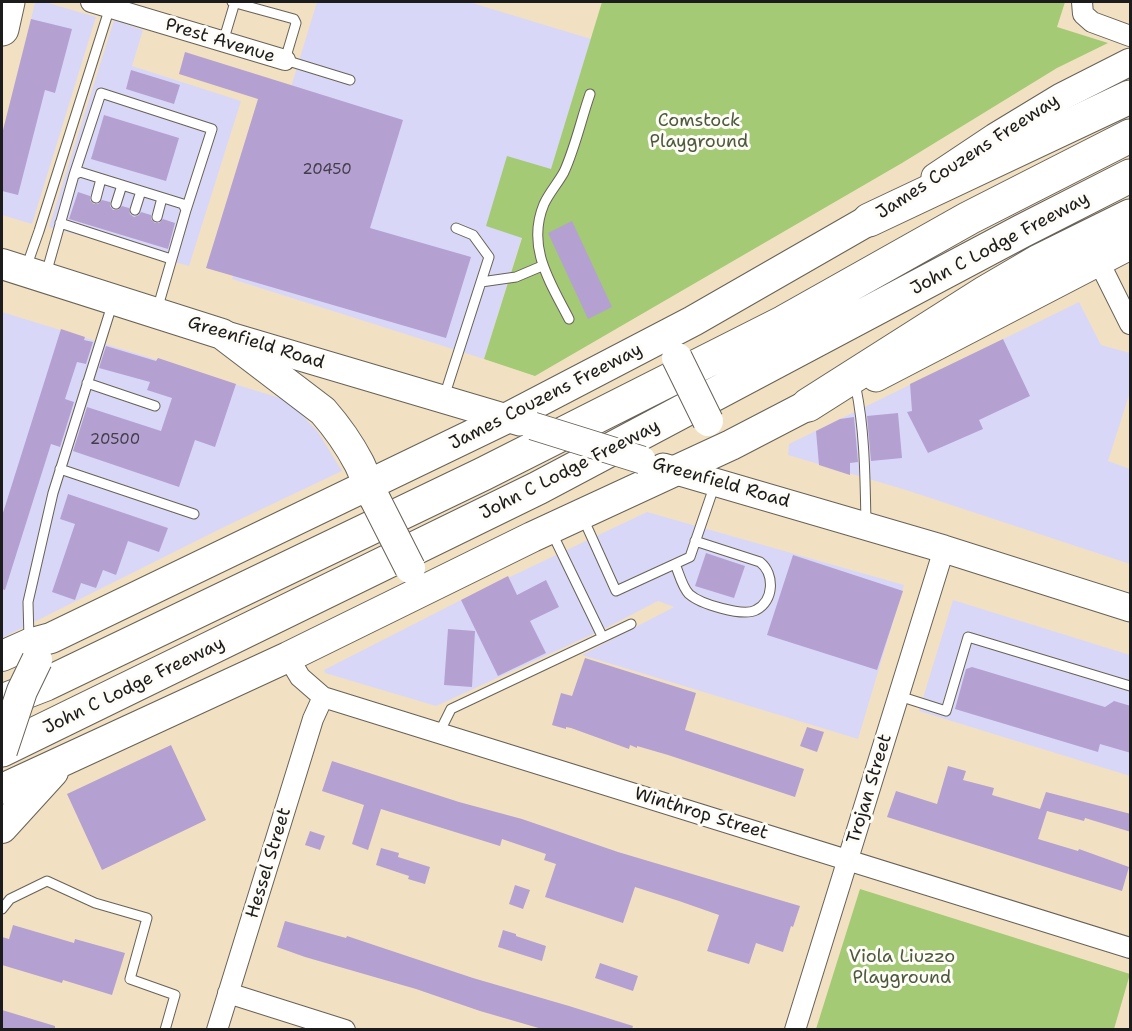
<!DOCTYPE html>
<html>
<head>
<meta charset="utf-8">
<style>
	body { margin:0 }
	#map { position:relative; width:1132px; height:1031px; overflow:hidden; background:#f1e1c2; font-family:"Shantell Sans",sans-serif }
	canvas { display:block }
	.frame { position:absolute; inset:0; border:3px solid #1c1c1c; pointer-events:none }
</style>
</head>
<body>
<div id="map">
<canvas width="1132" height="1031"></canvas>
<div class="frame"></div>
</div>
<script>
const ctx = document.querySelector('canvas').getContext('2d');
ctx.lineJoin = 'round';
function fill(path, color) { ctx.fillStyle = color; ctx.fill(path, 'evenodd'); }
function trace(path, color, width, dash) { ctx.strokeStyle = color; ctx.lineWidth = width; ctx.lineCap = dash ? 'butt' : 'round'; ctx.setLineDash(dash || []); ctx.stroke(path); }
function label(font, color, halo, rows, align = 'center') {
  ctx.font = font + ' "Shantell Sans",sans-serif'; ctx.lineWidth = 6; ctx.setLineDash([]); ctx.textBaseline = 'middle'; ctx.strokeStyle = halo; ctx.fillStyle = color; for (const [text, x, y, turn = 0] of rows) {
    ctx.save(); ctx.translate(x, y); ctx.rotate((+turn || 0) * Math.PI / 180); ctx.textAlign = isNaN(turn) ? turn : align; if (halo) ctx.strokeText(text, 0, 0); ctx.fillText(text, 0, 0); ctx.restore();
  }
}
fill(new Path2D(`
	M35 2H45L96 17 32 224 2 215V146Z
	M317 2H469L591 39 551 170 507 157 522 237 484 359 232 279Z
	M114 20 143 30 132 66 241 101 189 266 49 227Z
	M1079 302 1101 345 1130 353V392L1108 461 1130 469V564L906 490 788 455 789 444Z
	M2 312 283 399 299 412 318 432 342 471 224 527 2 638Z
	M647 512 904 585 858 739 582 655 674 607 658 601 604 629 436 706 325 673 324 670 459 601Z
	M953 600 1130 655V776L919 711Z`), '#d9d7f8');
fill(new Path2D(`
	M602 2H1065L1057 27 1108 43 1057 68 902 163 535 376 484 359 522 238 486 226 507 156 551 169Z
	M860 889 1130 974 1114 1029H816Z`), '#a4ca75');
fill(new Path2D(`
	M31 19 72 29 55 93 45 90 18 195 2 191V134Z
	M185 52 403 120 370 228 471 257 446 338 206 268 258 99 179 74Z
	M131 70 180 85 174 104 126 89Z
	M104 115 179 138 166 181 91 159Z
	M78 192 90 196V200L94 204H98L102 200 110 202V206L113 210H118L122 206 129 208 130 214 134 217 139 215 141 212 151 215V219L155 223H159L163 219 175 223 168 249 69 219Z
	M572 221 612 307 588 319 548 233Z
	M61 329 85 337 84 340 93 342 86 364 77 362 65 399 74 402 60 447 51 444 5 590 2 589V516Z
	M1003 339 1030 396 979 420 983 429 928 453 907 412 912 411 910 384Z
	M106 346 156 361 158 358 236 384 215 447 195 440 179 487 73 451 87 407 161 431 172 398 147 390 150 382 99 368Z
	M898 413 902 458 871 461 867 416Z
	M854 417 858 462 850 463V475L819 465 816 431 840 419Z
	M68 494 168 528 159 552 128 541 116 575 103 570 96 588 81 583 75 600 52 592 75 524 60 519Z
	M706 553 745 566 734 598 695 586Z
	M793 555 903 591 877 670 767 635Z
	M508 576 517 595 546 580 559 607 530 621 546 653 498 676 461 600Z
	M448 629 475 631 472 687 444 685Z
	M585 658 696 693 685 730 804 769 795 797 668 755 637 746V748L630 745 629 749 571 728 566 727V729L552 725 561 693 572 696Z
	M972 667 1105 707 1114 701 1131 706V753L1100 744 1098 752 955 709 966 669Z
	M807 727 824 732 817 752 800 746Z
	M171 745 206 820 102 870 67 794Z
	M332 761 459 802 522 819 618 852 800 906 793 927 791 926 783 952 756 943 749 964 707 951 719 915 679 901 635 887 623 923 545 897 556 864 544 860 546 854 502 839 500 846 381 809 368 850 352 844 364 805 322 791Z
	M948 766 966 771 963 780 994 788 992 795 1040 809 1046 792 1131 814V832L1085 818 1084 821 1047 811 1038 839 1078 851 1079 849 1129 867 1122 891 887 817 896 791 937 804Z
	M310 831 325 836 320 850 305 845Z
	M381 848 399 853 398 857 430 867 425 884 408 879 409 876 376 865Z
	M515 885 530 890 523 909 509 904Z
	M285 921 346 938 347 936 473 978 569 1006 633 1026 632 1029H542L480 1011 416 989 305 957 277 947Z
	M13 925 74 943 75 939 125 953 112 995 63 980 62 983 2 965V937L9 939Z
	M503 930 516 934V936L546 946 542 961 498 947Z
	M600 963 638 976 633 991 595 978Z
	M2 1010 55 1026V1029H2Z`), '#b4a1d1');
const lane = new Path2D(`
	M232 2 294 19 296 23 285 60 350 80
	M223 42 235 2
	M74 175 101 93 212 129 186 210
	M96 198 101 179
	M116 204 122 185
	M135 210 141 191
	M157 217 162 198
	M60 223 171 259
	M26 268 39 231 110 7
	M46 274 74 175 80 172 183 204 186 210 157 310
	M481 282 516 277 542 266
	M569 319C550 282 526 247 544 204 549 193 558 183 564 172 575 148 581 120 590 94
	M87 383 155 406
	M856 388C865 432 865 479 866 523
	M444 397 489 257 473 235 456 228
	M60 469 194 514
	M583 518 616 591 690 557 715 484
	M552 533 602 636
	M675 564C679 573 682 587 689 594 700 604 743 617 756 610 774 601 775 574 760 562L695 541
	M29 639 28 602 53 493 112 305
	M899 696 946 711 968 637 1130 686
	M439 733 451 709 631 624
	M2 909 10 899 47 881 95 903 147 918 130 979 175 995 165 1030`);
const street = new Path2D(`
	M91 2 285 60
	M1082 2 1083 14 1092 22 1130 36
	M1099 262 1130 324
	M288 657 300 677 323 697 1130 948
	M228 993 345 1030
	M217 1030 313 719 323 697
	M795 1030 944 549`);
const secondary = new Path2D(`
	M935 177 995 137 1061 97 1130 62
	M226 335 520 422
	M876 378 1130 246
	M663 467 944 549 1130 608`);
const primary = new Path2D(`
	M2 264 222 334 323 411C337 427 349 444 359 463 365 475 368 487 375 499
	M2 656 29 644 51 638 507 418 693 321 869 220
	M2 789 288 657 532 537 731 445 808 405
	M2 828 53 772`);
const highway = new Path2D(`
	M2 29 8 2
	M869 220 1130 97
	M808 405 986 292 1039 261 1130 216
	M2 701 46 684 483 474 784 322 969 218 1130 136
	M2 750 538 488 1022 231 1130 176`);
trace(lane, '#676156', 11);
trace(street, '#676156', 22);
trace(secondary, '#676156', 29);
trace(primary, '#676156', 32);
trace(highway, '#676156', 35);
trace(lane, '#fff', 9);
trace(street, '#fff', 20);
trace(secondary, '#fff', 27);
trace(primary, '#fff', 30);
trace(highway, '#fff', 33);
const secondaryBridge = new Path2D(`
	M533 426 642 460`);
const primaryBridge = new Path2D(`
	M677 358 708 421
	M375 499 410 568
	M2 751 22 691 37 660`);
trace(secondaryBridge, '#676156', 29, []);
trace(primaryBridge, '#676156', 32, []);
trace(secondaryBridge, '#fff', 27);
trace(primaryBridge, '#fff', 30);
label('15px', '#423d49', null, [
	["20450",327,170],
	["20500",115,440]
]);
label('18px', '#1c1c1c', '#fdfcf7', [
	["Prest Avenue",220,41,17],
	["James Couzens Freeway",968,157,-33],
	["John C Lodge Freeway",1000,244,-28],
	["Greenfield Road",256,343,17],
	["James Couzens Freeway",546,397,-27],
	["John C Lodge Freeway",570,470,-27],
	["Greenfield Road",721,483,16],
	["John C Lodge Freeway",134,686,-26],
	["Trojan Street",870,789,-73],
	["Winthrop Street",701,814,17],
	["Hessel Street",269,863,-73]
]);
label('18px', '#4c593b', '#fdfcf7', [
	["Comstock",699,121],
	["Playground",699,142],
	["Viola Liuzzo",902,957],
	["Playground",902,978]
]);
</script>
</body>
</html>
